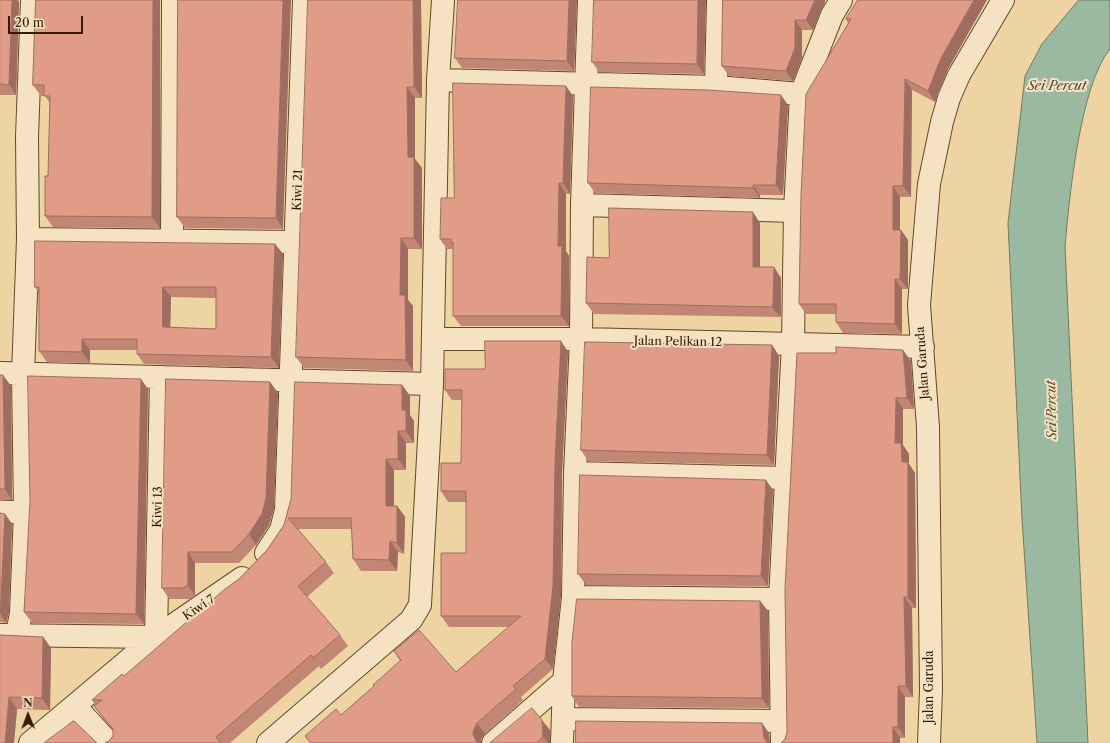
<!DOCTYPE html>
<html>
<head>
<meta charset="utf-8">
<style>
	body { margin:0 }
	#map { position:relative; width:1110px; height:743px; overflow:hidden; background:#eed3a3; font-family:"Libre Caslon Text",serif }
	canvas { display:block }
	.north { position:absolute; left:8px; top:695px; width:40px; height:40px; -webkit-text-stroke:3px #f4e2c3; paint-order:stroke; rotate:359deg; font-size:11px; font-weight:700; line-height:16px; text-align:center; color:#351b00 }
	.north::after { content:''; display:block; margin:auto; width:14px; height:18px; background:#351b00; clip-path:polygon(50% 0,100% 100%,50% 72%,0 100%) }
	.scale { position:absolute; left:8px; top:16px; width:75px; height:18px; box-sizing:border-box; border:2px solid #351b00; border-top:0; padding-left:5px; font-size:12px; line-height:14px; white-space:nowrap; color:#351b00; -webkit-text-stroke:3px #f4e2c3; paint-order:stroke }
</style>
</head>
<body>
<div id="map">
<canvas width="1110" height="743"></canvas>
<div class="north">N</div>
<div class="scale">20 m</div>
</div>
<script>
const ctx = document.querySelector('canvas').getContext('2d');
ctx.lineJoin = 'round';
function fill(path, color) { ctx.fillStyle = color; ctx.fill(path, 'evenodd'); }
function trace(path, color, width, dash) { ctx.strokeStyle = color; ctx.lineWidth = width; ctx.lineCap = dash ? 'butt' : 'round'; ctx.setLineDash(dash || []); ctx.stroke(path); }
function label(font, color, halo, rows, align = 'center') {
  ctx.font = font + ' "Libre Caslon Text",serif'; ctx.lineWidth = 4; ctx.setLineDash([]); ctx.textBaseline = 'middle'; ctx.strokeStyle = halo; ctx.fillStyle = color; for (const [text, x, y, turn = 0] of rows) {
    ctx.save(); ctx.translate(x, y); ctx.rotate((+turn || 0) * Math.PI / 180); ctx.textAlign = isNaN(turn) ? turn : align; if (halo) ctx.strokeText(text, 0, 0); ctx.fillText(text, 0, 0); ctx.restore();
  }
}
const water = new Path2D(`
	M1079 0H1110V49C1080 85 1069 199 1065 247L1088 743H1037L1022 519 1008 223 1025 76 1042 44Z`);
fill(water, '#9bb9a0');
trace(water, '#727a60', 1);
const minor = new Path2D(`
	M438 80 716 87 801 94
	M716 87 718 0
	M582 205 795 211
	M28 239 296 242
	M172 240 173 0
	M433 339H581L923 347
	M0 373 432 384
	M575 473 786 478
	M0 512H25
	M266 553 281 530 286 510 304 0
	M573 597 780 599
	M17 634 21 613 25 512 23 374 28 239 27 137 32 0
	M0 635 156 637 161 377
	M75 706 109 743
	M563 719 782 721
	M30 743 156 637 242 578
	M268 743 411 620 420 605 432 384 438 80 443 0
	M493 743 564 681
	M562 743 564 681 573 597 575 473 581 339 582 205 589 0
	M782 743 780 599 793 343 795 211 801 94 832 15 841 0
	M929 743 931 690 928 427 919 305 929 184 942 122 949 98 959 75 1003 0`);
trace(minor, '#634929', 24);
trace(minor, '#f4e2c3', 22);
fill(new Path2D(`
	M0 0 19 2 16 95H0Z
	M36 0H160V228L53 227 45 216 48 176 50 103 45 96H41L33 85Z
	M178 0 283 229 185 228 177 217Z
	M421 0 422 98H415V159L422 168V249H408V300L413 306V371L304 368 296 357Z
	M577 0 574 71 462 68 455 58Z
	M706 0 704 74 599 72 592 62Z
	M723 0H825V2L813 30H802V58L793 81 729 76 722 66Z
	M858 0 948 69 935 102 912 90 911 197H900V230H901L908 240V289H902V334L843 333 836 322V314H806L799 304 848 23 846 19Z
	M573 96 570 194H566V251L569 256V326H461L453 316V249H447L440 239 454 198Z
	M788 105 783 195H760V198L595 193 588 183Z
	M760 223V267L781 278V314L780 317 594 314 586 303Z
	M275 244 283 254 279 368 144 364 137 354V350H90V363L47 362 39 351V294L35 287ZM171 297 216 298V329L170 327Z
	M561 341 568 352 562 473 561 596 553 669 521 697 523 700 485 734 481 739V743H310L305 736 341 715 374 686 400 661 394 651 456 672 509 627H449L441 616 466 553V502H448L441 491 461 463 462 400H452L445 390 485 369Z
	M772 345 779 356 774 465 588 461 581 450Z
	M911 361 914 409H903V445L909 454V464L915 473 916 608H912L913 697H905V738H900V743H781L785 739 787 732 785 589Z
	M0 375 11 386 12 500 0 501Z
	M270 382 278 393 274 508 269 525 256 545 239 563H195V596L190 599H169L162 588Z
	M402 385 410 396V415L414 421V443H406V470H394V506H397L405 517 404 554 398 552 397 571H361L353 559 352 529H298L326 562 334 573 307 597 340 635 348 646 321 669 319 666 230 743H105L109 741 113 736V730L102 717 94 706 95 705 92 700 124 676 239 579 267 550 284 525 291 499Z
	M148 389 144 624 32 623 24 612Z
	M773 490 768 586 586 585 578 574Z
	M0 513 5 514 12 524 9 612 6 623 0 622Z
	M760 601 768 611 769 708 579 707 572 696Z
	M0 635 43 637 51 648 50 710 17 709 14 743Z
	M550 730V743H490Z`), '#c28675');
fill(new Path2D(`
	M12 0H18L19 2 16 95 9 85Z
	M153 0H160V228L152 217Z
	M283 0H291L283 229 276 218Z
	M413 0H421L422 98 414 87Z
	M569 0H577L574 71 567 61Z
	M698 0H706L704 74 697 64Z
	M815 0H825V2L813 30 806 20Z
	M974 0H987L948 69 935 102 928 91 941 58Z
	M795 20 802 30V58L793 81 786 71Z
	M905 79 912 90 911 197 903 186Z
	M566 86 573 96 570 194 563 183Z
	M407 87 415 98V159L422 168V249L414 238 408 157Z
	M781 95 788 105 783 195 776 185Z
	M559 183 566 194V251L569 256V326L561 316 558 246Z
	M753 185 760 195V198L753 188Z
	M893 186 900 197V240L893 230Z
	M753 212 760 223V278L753 267Z
	M901 230 908 240V289L900 279Z
	M401 238 408 249V300L413 306V371L406 360 400 295Z
	M275 244 283 254 279 368 271 357Z
	M774 267 781 278V314L780 317 772 307Z
	M895 279 902 289V334L895 324Z
	M163 287 171 297 170 337 163 327Z
	M82 339 90 350V363L82 352Z
	M561 341 568 352 562 473 561 596 553 669 545 659Z
	M772 345 779 356 774 465 767 455Z
	M903 350 911 361 914 409 907 398Z
	M3 375 11 386 12 500 5 489Z
	M141 379 148 389 144 624 136 614Z
	M270 382 278 393 274 508 269 525 256 545 249 534Z
	M402 385 410 396V415L414 421V443L406 431 402 410Z
	M896 398 903 409V445L909 454V464L915 473 916 608 908 597 902 462 895 443Z
	M398 431 406 443V470L398 459Z
	M386 459 394 470V517L386 506Z
	M766 480 773 490 768 586 761 576Z
	M397 506 405 517 404 554 397 543Z
	M5 514 12 524 9 612 6 623 0 613Z
	M390 541 398 552 397 571 389 560Z
	M188 552 195 563V596L188 585Z
	M904 597 912 608 913 697 906 686Z
	M760 601 768 611 769 708 762 698Z
	M43 637 51 648 50 710 42 698Z
	M898 686 905 697V738L898 727Z
	M9 697 17 709 14 743H5Z
	M542 720 550 730V743H548L543 737Z
	M477 723 485 734 481 739V743H478L473 734 474 729Z
	M762 723 769 733 770 743H767L764 738Z
	M893 727 900 738V743H893Z`), '#9e6d5f');
const building = new Path2D(`
	M0 0H12L9 85 0 84Z
	M36 0H153L152 217 45 216V176H48L50 96H44V85H33Z
	M178 0H283L276 218 177 217Z
	M308 0H413L414 87H407L408 157H414V238H401L400 295H405L406 360 296 357Z
	M458 0H569L567 61 455 58Z
	M594 0H698L697 64 592 62Z
	M723 0H815L806 20H795V48L786 71 722 66Z
	M858 0H974L941 58 928 91 905 79 903 186H893V230H901L900 279H895V324L836 322V304H799L801 195 806 94 851 19H846Z
	M453 83 566 86 563 183H559L558 246H562L561 316H453V242H451V239H440L441 198H454Z
	M591 87 708 90 781 95 776 185H753V188L588 183Z
	M609 208 753 212V267H774L773 303 772 307 586 303 587 257 609 258Z
	M35 241 275 244 271 357 137 354V339H82V352L39 351V287H35ZM163 287H216V329L163 327Z
	M485 341H561L555 462 553 586 545 659 513 686 516 689 477 723 474 729 473 734 476 741 480 743H311L305 736 336 709 341 715 374 686 373 685 401 660 394 651 419 630 456 672 521 616H441V553H466V491H441V463H461L462 390H445V369H485Z
	M585 342 772 345 767 455 581 450Z
	M836 347 903 350 907 398H896L895 443H901L902 462H908V597H904L906 686H898V727H893V743H781L785 739 787 732 785 589 797 353H836Z
	M0 375H3L5 489H0Z
	M28 376 141 379 136 614 24 612 30 501Z
	M166 379 270 382 266 498 262 514 249 534 232 552H188V585L183 588H162Z
	M295 382 402 385V410H406V431H398V459H386V506H397V543L390 541 389 560 353 559 351 518H288L326 562 298 586 340 635 313 658 311 655 216 737 221 743H105L109 741 113 736V729L94 706 102 700H92L122 674 124 676 225 589 239 579 267 550 284 525 291 499Z
	M580 475 766 480 761 576 578 574Z
	M0 513 5 514 1 601 0 606Z
	M577 599 760 601 762 698 572 696V642Z
	M0 635 43 637 42 698 9 697 5 743H0Z
	M532 708 542 720 543 737 536 743H490Z
	M74 721 97 743H44Z
	M576 721 762 723 764 738 768 743H576Z`);
fill(building, '#e19c88');
trace(building, '#9e6d5f', 1);
label('12px', '#351b00', '#f4e2c3', [
	["Kiwi 21",298,190,-88],
	["Jalan Pelikan 12",678,342,1],
	["Jalan Garuda",923,363,-94],
	["Kiwi 13",158,507,-89],
	["Kiwi 7",199,608,-34],
	["Jalan Garuda",930,687,-90]
]);
label('italic 13px', '#544a30', '#f4e2c3', [
	["Sei Percut",1057,86],
	["Sei Percut",1052,410,-91]
]);
</script>
</body>
</html>
